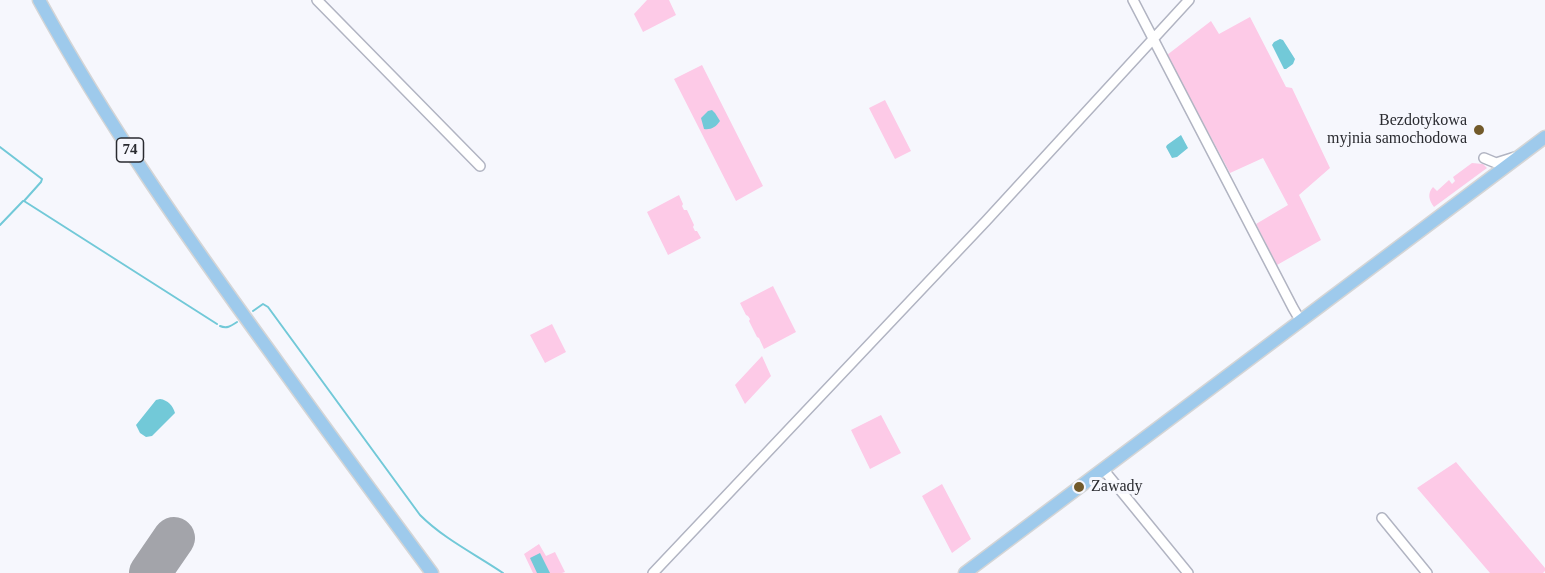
<!DOCTYPE html>
<html>
<head>
<meta charset="utf-8">
<style>
	body { margin:0 }
	canvas { display:block; background:#f6f7fd }
</style>
</head>
<body>
<canvas width="1545" height="573"></canvas>
<script>
const ctx = document.querySelector('canvas').getContext('2d');
ctx.lineJoin = 'round';
function fill(path, color) { ctx.fillStyle = color; ctx.fill(path, 'evenodd'); }
function trace(path, color, width, dash) { ctx.strokeStyle = color; ctx.lineWidth = width; ctx.lineCap = dash ? 'butt' : 'round'; ctx.setLineDash(dash || []); ctx.stroke(path); }
function label(font, color, halo, rows, align = 'center') {
  ctx.font = font + ' "Times New Roman",serif'; ctx.lineWidth = 6; ctx.setLineDash([]); ctx.textBaseline = 'middle'; ctx.strokeStyle = halo; ctx.fillStyle = color; for (const [text, x, y, turn = 0] of rows) {
    ctx.save(); ctx.translate(x, y); ctx.rotate((+turn || 0) * Math.PI / 180); ctx.textAlign = isNaN(turn) ? turn : align; if (halo) ctx.strokeText(text, 0, 0); ctx.fillText(text, 0, 0); ctx.restore();
  }
}
fill(new Path2D(`
	M647 0H669L676 15 643 32 634 14Z
	M1250 17 1286 87 1292 88 1330 168 1299 195 1321 240 1277 265 1256 224 1288 205 1263 158 1230 173 1167 55 1211 21 1219 34Z
	M702 65 763 186 736 201 674 79Z
	M885 100 911 151 895 159 869 108Z
	M1472 163 1483 164 1487 168 1434 207C1429 200 1427 194 1433 187L1437 191 1449 180 1452 184 1455 181 1453 177Z
	M679 195 683 204 682 206 684 210H687L694 225 693 227 695 231H697L701 238 668 255 647 212Z
	M773 286 796 332 764 349 759 338 757 337 749 321 750 319 748 316 746 315 740 303Z
	M552 324 566 352 545 363 530 335Z
	M762 356 771 376 745 404 735 385Z
	M881 415 901 453 870 469 851 430Z
	M1456 462 1545 568V571L1543 573H1490L1417 488Z
	M942 484 971 539 952 553 922 496Z
	M539 544 546 556 555 552 565 572 562 573H533L524 554Z`), '#fdcae7');
fill(new Path2D(`
	M1280 39 1283 40 1295 59 1293 64 1286 69H1284L1272 45 1274 42Z
	M712 110 715 113 720 121C716 127 711 130 704 129L701 118 708 111Z
	M1181 135 1188 148 1177 157 1172 158 1166 147 1167 145Z
	M160 399C168 400 173 406 175 413L152 436 146 437 140 433 136 425 156 400Z
	M540 553 550 573H537L530 558Z`), '#72c9d8');
trace(new Path2D(`
	M0 147 42 179 41 182 24 201 217 324
	M0 225 23 201
	M253 311 263 304 268 307 420 515C444 539 475 554 503 573
	M220 326C227 329 231 326 237 322`), '#72c9d8', 2);
trace(new Path2D(`
	M150 573 174 538`), '#a3a4aa', 42);
const minor = new Path2D(`
	M317 0 480 166
	M1133 0 1293 308 1300 320
	M1484 158 1496 163 1515 157
	M1103 469 1188 573
	M1382 518 1427 573
	M653 573 986 221 1189 0`);
const major = new Path2D(`
	M39 0C107 124 188 239 271 353 324 427 378 500 432 573
	M965 573 1545 137`);
trace(minor, '#b1b4c2', 12);
trace(major, '#d4d5d6', 15);
trace(minor, '#fff', 9);
trace(major, '#9ecaec', 12);
for (const [x, y, r, color] of [
	[1479,130,6,"#725a2a"],
	[1079,487,6,"#725a2a"]
]) { const dot = new Path2D(); dot.arc(x, y, r, 0, 2 * Math.PI); ctx.fillStyle = color; ctx.fill(dot); trace(dot, '#f6f7fd', 2); }
for (const [x, y, w] of [
	[130,150,27]
]) { const box = new Path2D(); box.roundRect(x - w / 2, y - 12, w, 24, 4.5); ctx.fillStyle = '#f6f7fd'; ctx.fill(box); trace(box, '#2a2b30', 1.5); }
label('bold 15px', '#2a2b30', null, [
	["74",130,150]
]);
label('16px', '#2a2b30', '#f6f7fd', [
	["Bezdotykowa",1467,121],
	["myjnia samochodowa",1467,139],
	["Zawady",1091,487,"left"]
], 'right');
</script>
</body>
</html>
